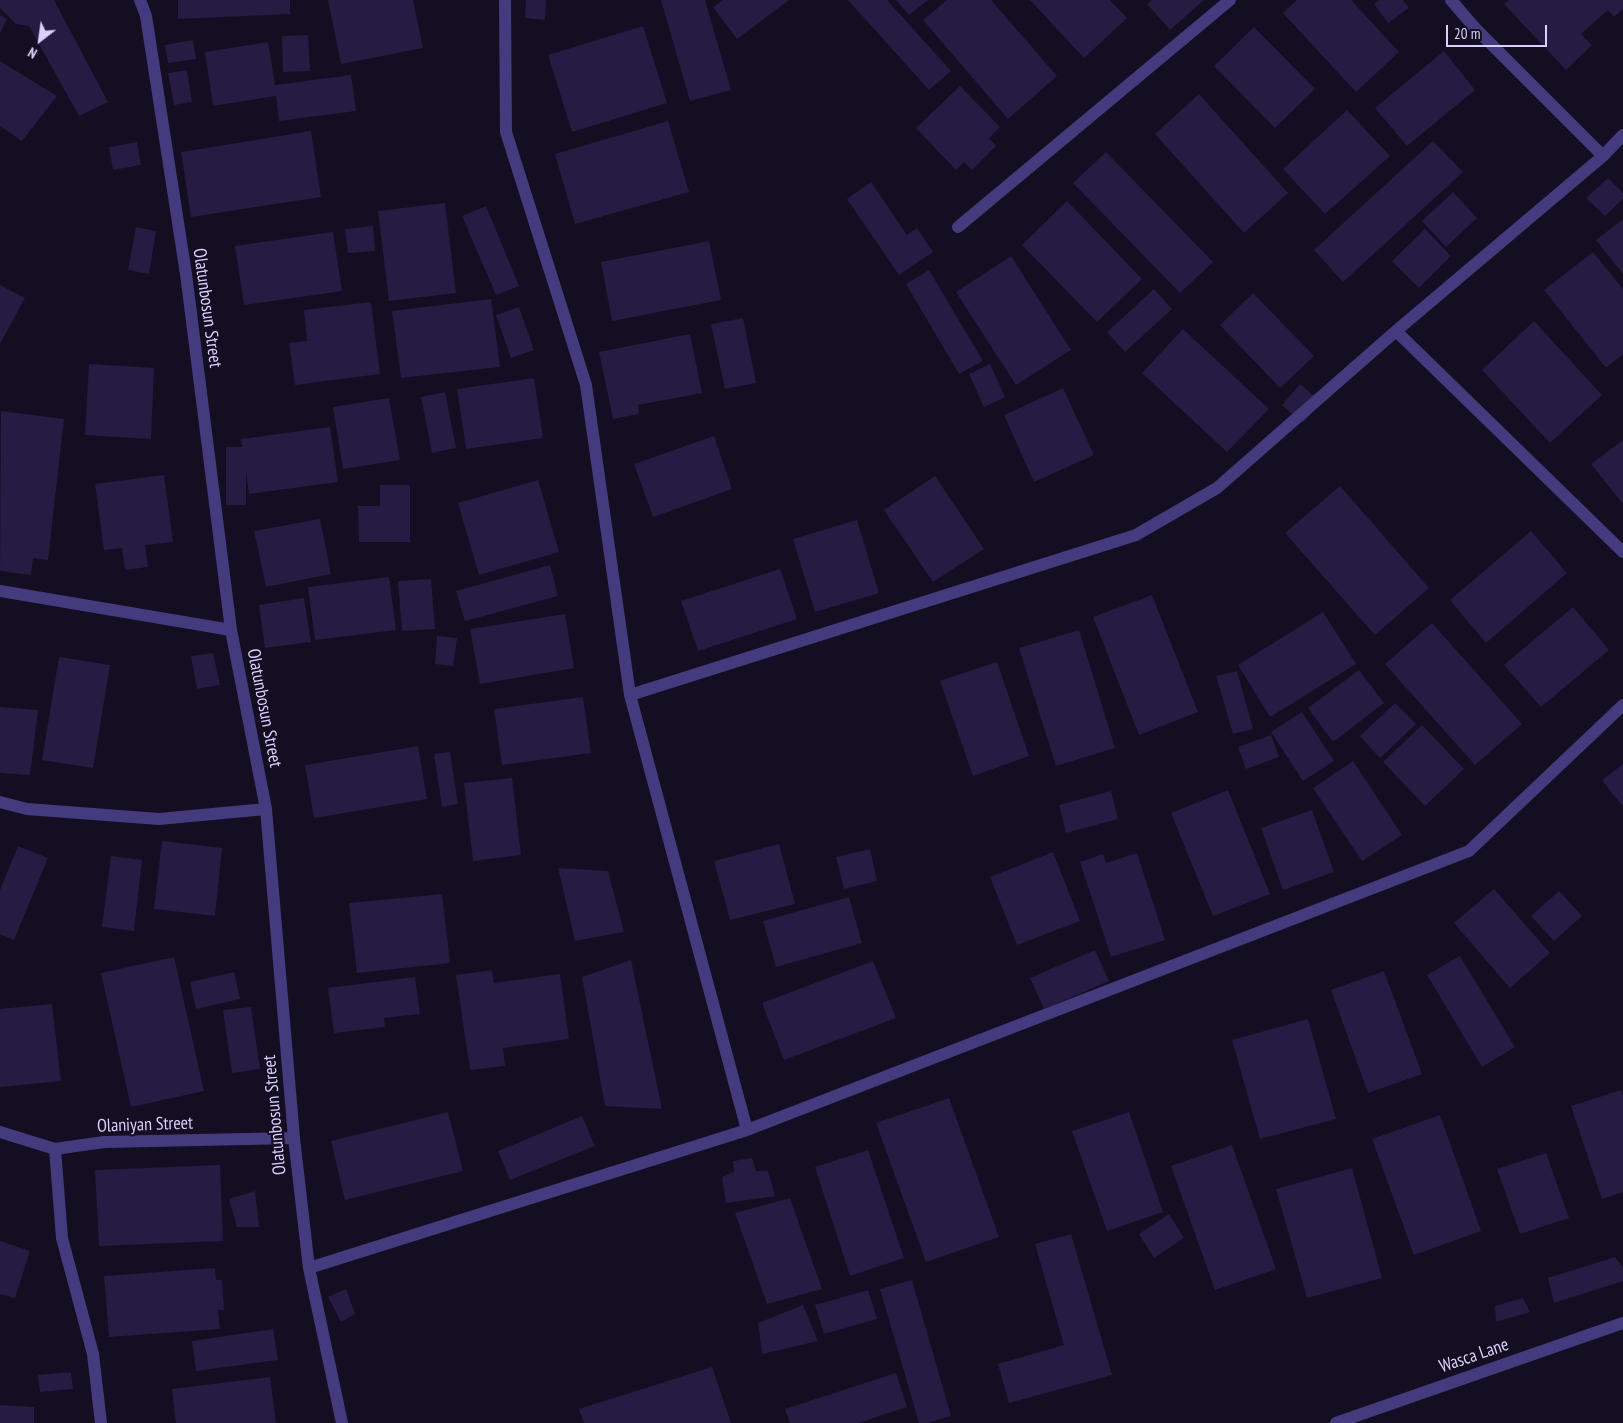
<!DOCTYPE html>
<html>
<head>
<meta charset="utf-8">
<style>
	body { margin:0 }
	#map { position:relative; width:1623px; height:1423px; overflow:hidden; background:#130e21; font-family:"PT Sans Narrow",sans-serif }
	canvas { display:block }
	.north { position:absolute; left:15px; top:15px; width:50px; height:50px; -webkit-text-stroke:4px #130e21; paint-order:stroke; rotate:210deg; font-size:14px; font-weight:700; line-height:20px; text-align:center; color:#dad0fd }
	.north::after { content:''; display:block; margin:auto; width:18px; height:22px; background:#dad0fd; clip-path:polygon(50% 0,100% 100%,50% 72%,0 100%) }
	.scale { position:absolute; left:1446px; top:25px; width:101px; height:22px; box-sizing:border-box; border:2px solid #dad0fd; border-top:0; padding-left:6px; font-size:15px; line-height:18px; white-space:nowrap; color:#dad0fd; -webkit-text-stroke:4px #130e21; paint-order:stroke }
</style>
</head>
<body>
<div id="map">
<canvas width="1623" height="1423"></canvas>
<div class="north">N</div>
<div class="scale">20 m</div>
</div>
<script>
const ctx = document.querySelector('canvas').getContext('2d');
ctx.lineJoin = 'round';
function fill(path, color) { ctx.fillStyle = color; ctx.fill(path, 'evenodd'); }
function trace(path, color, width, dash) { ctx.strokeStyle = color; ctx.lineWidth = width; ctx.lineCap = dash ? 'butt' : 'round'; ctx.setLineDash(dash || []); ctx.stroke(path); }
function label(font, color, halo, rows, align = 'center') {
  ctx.font = font + ' "PT Sans Narrow",sans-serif'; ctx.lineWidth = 4.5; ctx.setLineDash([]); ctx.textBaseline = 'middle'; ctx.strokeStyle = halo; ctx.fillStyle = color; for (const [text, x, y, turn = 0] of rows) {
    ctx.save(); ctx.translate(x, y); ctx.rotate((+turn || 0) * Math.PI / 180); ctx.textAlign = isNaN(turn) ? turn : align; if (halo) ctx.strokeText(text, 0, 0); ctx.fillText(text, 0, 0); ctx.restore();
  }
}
fill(new Path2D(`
	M0 0H54L108 102 79 116 29 26 16 24 0 8Z
	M178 0H290V14L178 19Z
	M328 0H413L423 48 341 64Z
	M526 0H546L545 20 525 18Z
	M661 0H705L731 90 690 101Z
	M723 0H789L737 39 713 7Z
	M848 0H887L951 71 929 90Z
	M896 0H928L909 15Z
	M947 0H991L1057 76 1008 119 923 20Z
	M1030 0H1110L1127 18 1084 58Z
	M1152 0H1204L1170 30 1147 4Z
	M1297 0H1351L1399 52 1356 92 1283 13Z
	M1380 0H1403L1409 8 1388 23 1374 4Z
	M1509 0H1623V9L1614 17 1608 10 1581 34 1592 45 1566 70 1504 4Z
	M0 15 7 19 0 33Z
	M643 26 667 103 572 132 548 55Z
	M1254 27 1315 89 1275 128 1214 66Z
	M308 35 310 71 283 72 282 36Z
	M193 40 196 59 168 63 165 45Z
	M268 42 275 85 351 75 356 111 279 121 276 96 213 106 205 52Z
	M1444 51 1475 90 1407 146 1375 108Z
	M0 61 57 96 22 141 0 126Z
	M187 70 192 102 174 105 168 73Z
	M960 86 1000 127 989 138 996 146 972 170 964 162 956 170 916 128Z
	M1199 94 1288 193 1244 233 1155 134Z
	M1347 110 1390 156 1325 214 1283 169Z
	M668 121 689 192 575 224 555 154Z
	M311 131 321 197 191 217 181 152Z
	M1433 141 1463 172 1343 282 1314 250Z
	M137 142 141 165 113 170 109 147Z
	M1106 152 1213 262 1180 293 1073 183Z
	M1608 178 1623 193V199L1605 216 1586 198Z
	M871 182 907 235 917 228 933 252 899 275 847 199Z
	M1453 192 1477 218 1446 247 1422 221Z
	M1067 201 1142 279 1097 322 1022 245Z
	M445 203 456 293 389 301 378 211Z
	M486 206 519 286 496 295 462 216Z
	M1623 219V274L1596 240Z
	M373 226 375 251 348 253 345 229Z
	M136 227 156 231 149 274 128 270Z
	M1425 229 1451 256 1419 288 1392 261Z
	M333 232 342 291 244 305 235 246Z
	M709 241 721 300 612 321 601 262Z
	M1593 252 1623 289V354L1606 368 1544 290Z
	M1011 256 1071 350 1016 385 956 292Z
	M929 270 983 361 959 374 906 284Z
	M0 285 25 298 0 344Z
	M1154 289 1172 309 1125 352 1107 332Z
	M1253 293 1314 356 1280 388 1220 325Z
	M491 299 500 367 401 378 392 311Z
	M371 302 380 374 295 385 289 343 307 341 304 310Z
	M519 307 534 350 511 358 496 315Z
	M743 318 756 383 725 389 711 324Z
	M1534 321 1602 395 1550 443 1482 370Z
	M1183 329 1269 409 1227 452 1142 373Z
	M690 334 702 393 638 405 639 414 613 419 599 352Z
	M89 364 154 368 151 439 85 435Z
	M990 364 1005 397 984 407 969 374Z
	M534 378 543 438 466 449 457 389Z
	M1300 384 1321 402 1303 423 1282 405Z
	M1063 388 1094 455 1034 482 1004 415Z
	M445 392 456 448 432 453 421 397Z
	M389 398 400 460 343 469 333 407Z
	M1 411 64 419 48 560 33 558 31 575 0 571Z
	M330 427 338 482 249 494 246 471V505H226V447H242L241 439Z
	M714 436 732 489 653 517 634 464Z
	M1623 440V504L1591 464Z
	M164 475 173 542 145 545 148 567 125 570 122 548 104 550 95 484Z
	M935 476 984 549 933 582 884 510Z
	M538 480 559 552 479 575 458 503Z
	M380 485H410V542H359L358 506H380Z
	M1340 486 1429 588 1375 635 1285 533Z
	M320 519 331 574 266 587 254 531Z
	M857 520 879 593 815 612 793 539Z
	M1531 531 1567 573 1486 643 1450 600Z
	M550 565 558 596 465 621 456 591Z
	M780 569 797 619 698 651 681 601Z
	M389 577 396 630 315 640 308 587Z
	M431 579 435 629 402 631 398 581Z
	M1152 595 1198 712 1139 735 1093 617Z
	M304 598 311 642 265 648 259 605Z
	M1573 607 1609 650 1541 707 1504 665Z
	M1323 612 1356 664 1270 717 1238 665Z
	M565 614 574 668 480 684 470 629Z
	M1432 623 1522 724 1475 765 1385 664Z
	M1079 630 1115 748 1056 766 1019 648Z
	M437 636 457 638 453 666 435 664Z
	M213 653 220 685 197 689 191 656Z
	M59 657 110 665 93 768 42 760Z
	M997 662 1029 756 973 776 940 681Z
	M1359 670 1384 703 1333 742 1308 708Z
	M1237 671 1253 729 1233 734 1216 676Z
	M583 697 591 753 502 765 494 709Z
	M1395 703 1416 724 1380 758 1360 736Z
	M0 707 38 710 30 775 0 773Z
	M1302 712 1334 761 1303 781 1271 732Z
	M1422 725 1464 769 1425 806 1383 762Z
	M1271 735 1279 757 1246 769 1238 747Z
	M418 746 427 799 314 818 305 765Z
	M450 752 458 804 442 807 434 754Z
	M1353 761 1402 835 1362 861 1313 788Z
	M1623 764V807L1602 780Z
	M512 778 521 855 473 861 464 783Z
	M1228 790 1270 894 1213 916 1171 813Z
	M1111 791 1118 819 1066 833 1059 805Z
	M1312 810 1334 872 1283 890 1261 828Z
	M162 841 222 848 215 916 154 909Z
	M779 844 795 904 730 920 714 861Z
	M18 846 48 858 14 940 0 934V890Z
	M870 849 877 881 844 889 836 857Z
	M1053 852 1080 921 1017 945 990 877Z
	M1137 853 1165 940 1111 957 1080 862 1103 854 1106 863Z
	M111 856 142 860 134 931 102 927Z
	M558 868 608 871 624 932 575 941Z
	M1494 889 1550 953 1510 988 1454 923Z
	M1559 891 1582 916 1554 941 1531 916Z
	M442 894 450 963 357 973 349 903Z
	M849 897 862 943 776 967 763 921Z
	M1095 950 1109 981 1044 1009 1030 978Z
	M1460 956 1515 1047 1482 1067 1427 975Z
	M174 957 204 1091 131 1107 101 973Z
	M631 960 662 1109 605 1106 582 977Z
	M873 961 896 1018 784 1060 762 1003Z
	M492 970 494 983 560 974 569 1039 503 1048 505 1066 470 1070 456 975Z
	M1384 971 1422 1074 1368 1093 1331 990Z
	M234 972 240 999 196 1009 190 982Z
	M415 977 420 1014 384 1018 385 1027 334 1033 328 988Z
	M52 1004 61 1081 0 1087V1009Z
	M251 1007 260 1069 232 1073 223 1010Z
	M1308 1019 1336 1119 1260 1139 1232 1040Z
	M1621 1090 1623 1096V1192L1602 1199 1571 1106Z
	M949 1098 999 1237 926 1262 876 1123Z
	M448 1112 463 1171 345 1200 331 1141Z
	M1129 1112 1163 1212 1107 1231 1072 1131Z
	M1440 1115 1481 1231 1414 1255 1372 1139Z
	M582 1116 595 1146 510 1180 498 1151Z
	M1232 1145 1276 1269 1215 1290 1171 1166Z
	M868 1150 904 1258 850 1276 815 1167Z
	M1546 1153 1569 1218 1520 1234 1497 1169Z
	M752 1158 756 1171H768L775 1196 726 1203 722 1177 734 1172 733 1161Z
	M220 1165 223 1241 99 1246 95 1170Z
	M1352 1168 1382 1278 1307 1298 1276 1189Z
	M255 1191 259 1227H237L229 1199Z
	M790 1198 822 1289 767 1304 735 1213Z
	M1169 1214 1184 1238 1154 1258 1139 1234Z
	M1071 1234 1112 1375 1009 1403 998 1364 1064 1345 1035 1244Z
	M0 1241 30 1251 15 1298 0 1294Z
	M1615 1257 1623 1268V1281L1554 1303 1548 1278Z
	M215 1268 216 1280H222L224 1310H218L220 1329 109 1337 104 1276Z
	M912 1280 951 1416 928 1423H919L880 1289Z
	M346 1289 355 1314 341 1322 328 1297Z
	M868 1290 877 1319 824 1334 815 1305Z
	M1523 1298 1530 1312 1496 1322 1495 1306Z
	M803 1305 818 1341 762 1354 758 1323Z
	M273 1329 278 1360 196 1371 192 1341Z
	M712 1367 731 1423H584L579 1409Z
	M71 1372 73 1389 40 1392 38 1375Z
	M896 1373 907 1407 858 1423H790L785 1409Z
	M270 1377 276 1423H176L172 1389Z
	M0 1405 34 1407V1423H0Z`), '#261b42');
trace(new Path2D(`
	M140 0 146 16 186 274 231 630 266 809 294 1138 309 1268 342 1423
	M505 0 506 132 586 385 630 695 747 1130
	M1451 0 1475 28 1603 156
	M958 227 1230 0
	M1396 331 1623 552
	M0 591 231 630
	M630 695 1136 535 1217 488 1396 331 1603 156 1623 135
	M0 802 27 809 159 819 266 809
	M0 1132 55 1149 104 1142 294 1138
	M55 1149 62 1238 93 1354 101 1423
	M309 1268 747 1130 1469 851 1623 705
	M1336 1423 1623 1323`), '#443b7f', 12);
label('18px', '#dad0fd', '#130e21', [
	["Olatunbosun Street",207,308,82],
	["Olatunbosun Street",264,708,79],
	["Olatunbosun Street",275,1115,-95],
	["Olaniyan Street",145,1125,-2],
	["Wasca Lane",1474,1356,-19]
]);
</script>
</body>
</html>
